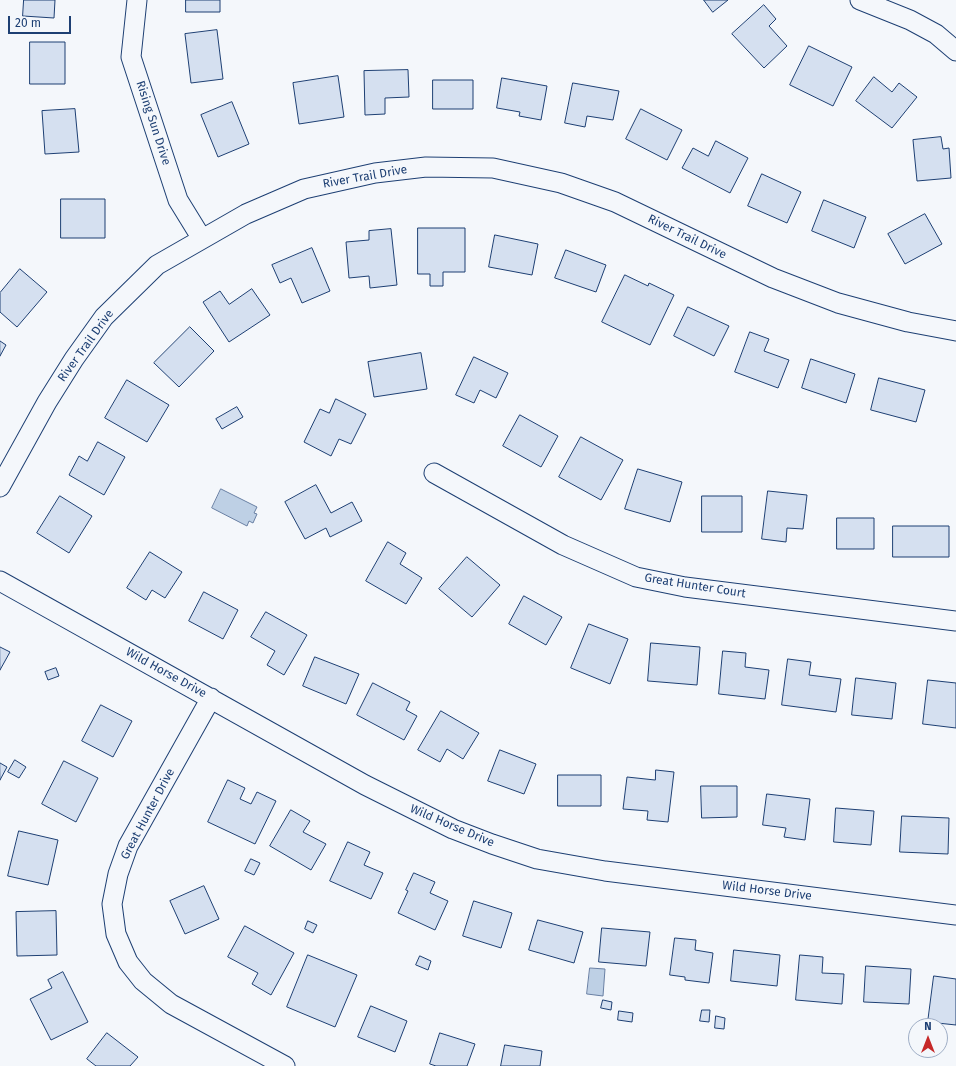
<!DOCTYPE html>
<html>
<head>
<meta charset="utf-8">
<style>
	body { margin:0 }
	#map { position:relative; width:956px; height:1066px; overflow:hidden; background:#f4f7fb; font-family:"Fira Sans",sans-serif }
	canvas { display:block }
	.north { position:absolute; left:908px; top:1018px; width:40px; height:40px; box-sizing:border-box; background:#f4f7fb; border:1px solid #9eadc5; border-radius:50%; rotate:0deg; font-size:11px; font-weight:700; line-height:16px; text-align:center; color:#1d3f73 }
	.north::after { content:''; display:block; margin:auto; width:14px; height:18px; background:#c62828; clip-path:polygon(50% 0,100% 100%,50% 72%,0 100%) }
	.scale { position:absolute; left:8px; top:16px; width:63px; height:18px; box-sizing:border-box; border:2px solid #1d3f73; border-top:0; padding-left:5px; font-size:12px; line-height:14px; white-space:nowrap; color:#1d3f73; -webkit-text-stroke:3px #f4f7fb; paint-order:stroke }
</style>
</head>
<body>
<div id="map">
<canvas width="956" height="1066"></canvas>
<div class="north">N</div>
<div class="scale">20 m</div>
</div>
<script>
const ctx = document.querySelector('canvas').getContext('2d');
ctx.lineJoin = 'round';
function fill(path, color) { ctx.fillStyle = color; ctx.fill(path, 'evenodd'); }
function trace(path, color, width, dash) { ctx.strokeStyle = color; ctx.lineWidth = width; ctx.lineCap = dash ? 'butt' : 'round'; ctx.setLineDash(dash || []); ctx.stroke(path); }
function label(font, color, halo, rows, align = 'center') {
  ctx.font = font + ' "Fira Sans",sans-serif'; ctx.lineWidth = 3; ctx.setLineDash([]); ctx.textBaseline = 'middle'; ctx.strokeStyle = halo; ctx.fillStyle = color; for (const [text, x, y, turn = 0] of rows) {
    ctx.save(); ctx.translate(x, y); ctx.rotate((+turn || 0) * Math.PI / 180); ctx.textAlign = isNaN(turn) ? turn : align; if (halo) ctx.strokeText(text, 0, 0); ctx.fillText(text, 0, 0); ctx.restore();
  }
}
const water = new Path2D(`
	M221 489 257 507 254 513 257 514 253 523 249 521 247 526 212 508Z
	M590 968 605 969 603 996 587 994Z`);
fill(water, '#bed0e5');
trace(water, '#687fa3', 1);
const building = new Path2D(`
	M24 0H55L54 18 23 16Z
	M186 0H220V12H186Z
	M704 0H728L713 12Z
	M764 5 776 19 769 26 787 46 764 68 732 34Z
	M217 30 223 79 191 83 185 34Z
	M30 42H65V84H30Z
	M809 46 852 67 833 106 790 85Z
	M408 70 409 97 385 98V114L365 115 364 71Z
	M338 76 344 117 299 124 293 83Z
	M874 77 892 92 899 83 917 97 892 128 856 101Z
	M502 78 547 86 541 120 519 116 520 112 497 108Z
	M433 80H473V109H433Z
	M573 83 619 91 613 120 587 116 585 127 565 123Z
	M232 102 249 144 218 157 201 115Z
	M75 109 79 152 45 154 42 111Z
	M641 109 682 130 667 160 626 139Z
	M941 137 943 149 949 148 951 178 917 181 913 140Z
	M716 141 748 158 730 193 682 168 693 148 708 156Z
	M762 174 801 192 787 223 748 206Z
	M61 199H105V238H61Z
	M824 200 866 217 854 248 812 231Z
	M925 214 942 244 905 264 888 234Z
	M418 228H465V272H443V286H430V274H418Z
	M391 229 397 285 370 288 369 276 349 278 346 242 369 240V231Z
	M495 235 538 244 532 275 489 267Z
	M312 248 330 291 302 303 291 278 280 283 272 265Z
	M566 250 606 265 596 292 555 278Z
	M20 269 47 292 17 327 0 312V293Z
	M625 275 648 286 649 283 674 295 650 345 602 322Z
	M252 289 270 315 229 342 203 302 220 291 229 304Z
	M688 307 729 326 714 356 674 336Z
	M190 327 214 351 179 387 154 363Z
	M750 332 769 339 764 351 789 360 778 388 735 372Z
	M0 341 6 345 0 356Z
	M421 353 427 389 374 397 368 362Z
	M474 357 508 373 496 398 480 390 474 403 456 395Z
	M811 359 855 374 846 403 802 388Z
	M879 378 925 390 916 422 871 410Z
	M127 380 169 405 147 442 105 418Z
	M336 399 366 414 351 444 339 439 331 456 304 442 320 409 329 413Z
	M237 407 243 417 222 429 216 419Z
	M520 415 558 436 541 467 503 446Z
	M581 437 623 460 601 500 559 477Z
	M98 442 125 457 104 495 69 475 79 456 87 461Z
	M638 469 682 482 670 522 625 509Z
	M316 485 331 513 352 502 362 521 330 537 326 528 305 539 285 502Z
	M768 491 807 495 803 529 787 528 786 542 762 539Z
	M60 496 92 516 69 553 37 533Z
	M702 496H742V532H702Z
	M837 518H874V549H837Z
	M893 526H949V557H893Z
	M388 542 406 553 400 564 422 578 406 604 366 581Z
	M150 552 182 572 165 598 152 590 146 600 127 588Z
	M467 557 500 585 472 617 439 589Z
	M204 592 238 610 223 639 189 621Z
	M524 596 562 617 546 645 509 624Z
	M266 612 307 635 284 675 267 665 275 651 251 637Z
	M589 624 628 639 610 684 571 668Z
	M651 643 700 647 697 685 648 681Z
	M0 647 10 652 0 670Z
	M723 651 746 653 745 667 769 670 765 699 719 694Z
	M315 657 359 674 346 704 303 686Z
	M788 659 811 662 809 675 841 679 836 712 782 705Z
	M56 668 59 676 48 680 45 672Z
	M856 678 896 683 892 719 852 715Z
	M928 680 956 683V728L923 724Z
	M373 683 410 702 406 710 417 716 404 740 357 715Z
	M101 705 132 721 113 757 82 741Z
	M441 711 479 733 463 759 447 749 440 762 418 750Z
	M500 750 536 764 524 794 488 781Z
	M15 760 26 767 19 778 8 772Z
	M64 761 98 778 76 822 42 804Z
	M0 763 7 767 0 780Z
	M656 770 674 772 668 822 647 820 648 811 623 809 627 777 655 780Z
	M558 775H601V806H558Z
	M228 780 245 788 240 799 251 804 257 792 276 801 255 844 208 822Z
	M701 786H737V817L702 818Z
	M767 794 810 799 805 840 784 837 786 828 763 825Z
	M836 808 874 811 871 845 834 842Z
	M291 810 310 821 303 832 326 844 311 870 270 846Z
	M902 816 949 818 948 854 900 852Z
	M19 831 58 840 48 885 8 876Z
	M348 842 370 852 364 865 383 873 371 899 330 881Z
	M251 859 260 863 254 875 245 871Z
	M414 873 435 882 430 893 448 901 435 930 398 913 408 891 406 890Z
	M204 886 219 919 185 934 170 901Z
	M474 901 512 913 501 948 463 936Z
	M56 911 57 955 17 956 16 912Z
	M538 920 583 932 574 963 529 950Z
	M308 921 317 925 313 933 305 929Z
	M245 926 294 953 271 995 252 984 258 973 228 957Z
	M602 928 650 932 646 966 599 962Z
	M675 938 696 940 695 950 713 953 709 983 685 980V977L670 975Z
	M734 950 780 955 777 986 731 981Z
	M308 955 357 975 335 1027 287 1007Z
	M800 955 823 957 822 973 844 974 842 1004 796 1000Z
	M420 956 431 961 428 970 416 965Z
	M866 966 911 969 909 1004 864 1002Z
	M63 972 88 1022 51 1040 30 999 52 988 48 980Z
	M934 976 956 979V1025L928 1022Z
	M603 1000 612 1002 611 1010 601 1008Z
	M371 1006 407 1021 395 1052 358 1037Z
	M702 1010H710L709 1022 700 1021Z
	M619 1011 633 1013 632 1022 618 1020Z
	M716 1016 725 1018 724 1029 715 1028Z
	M107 1033 138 1057 130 1066H96L87 1059Z
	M440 1033 475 1044 467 1066H436L430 1064Z
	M505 1045 542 1051 540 1066H501Z`);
fill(building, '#d5e0f0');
trace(building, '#1d3f73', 1);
const street = new Path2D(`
	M137 0 131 57 178 200 202 239
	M860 0 910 20 936 34 956 51
	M434 473 563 545 636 577 685 587 956 621
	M0 487 47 402 74 359 104 317 157 265 246 214 304 189 375 173 426 167 493 168 561 183 615 202 773 278 838 303 908 322 956 331
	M0 581 365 785 453 829 492 844 537 859 605 871 956 915
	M211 698 128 846 118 874 112 904 116 934 128 962 143 981 171 1004 285 1066`);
trace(street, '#1d3f73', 21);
trace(street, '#f4f7fb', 19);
label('12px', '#1d3f73', '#f4f7fb', [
	["Rising Sun Drive",153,123,72],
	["River Trail Drive",365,177,-10],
	["River Trail Drive",687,237,26],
	["River Trail Drive",86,346,-54],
	["Great Hunter Court",695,586,9],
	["Wild Horse Drive",166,673,29],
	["Great Hunter Drive",148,814,-62],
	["Wild Horse Drive",452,826,23],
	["Wild Horse Drive",767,891,7]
]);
</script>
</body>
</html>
